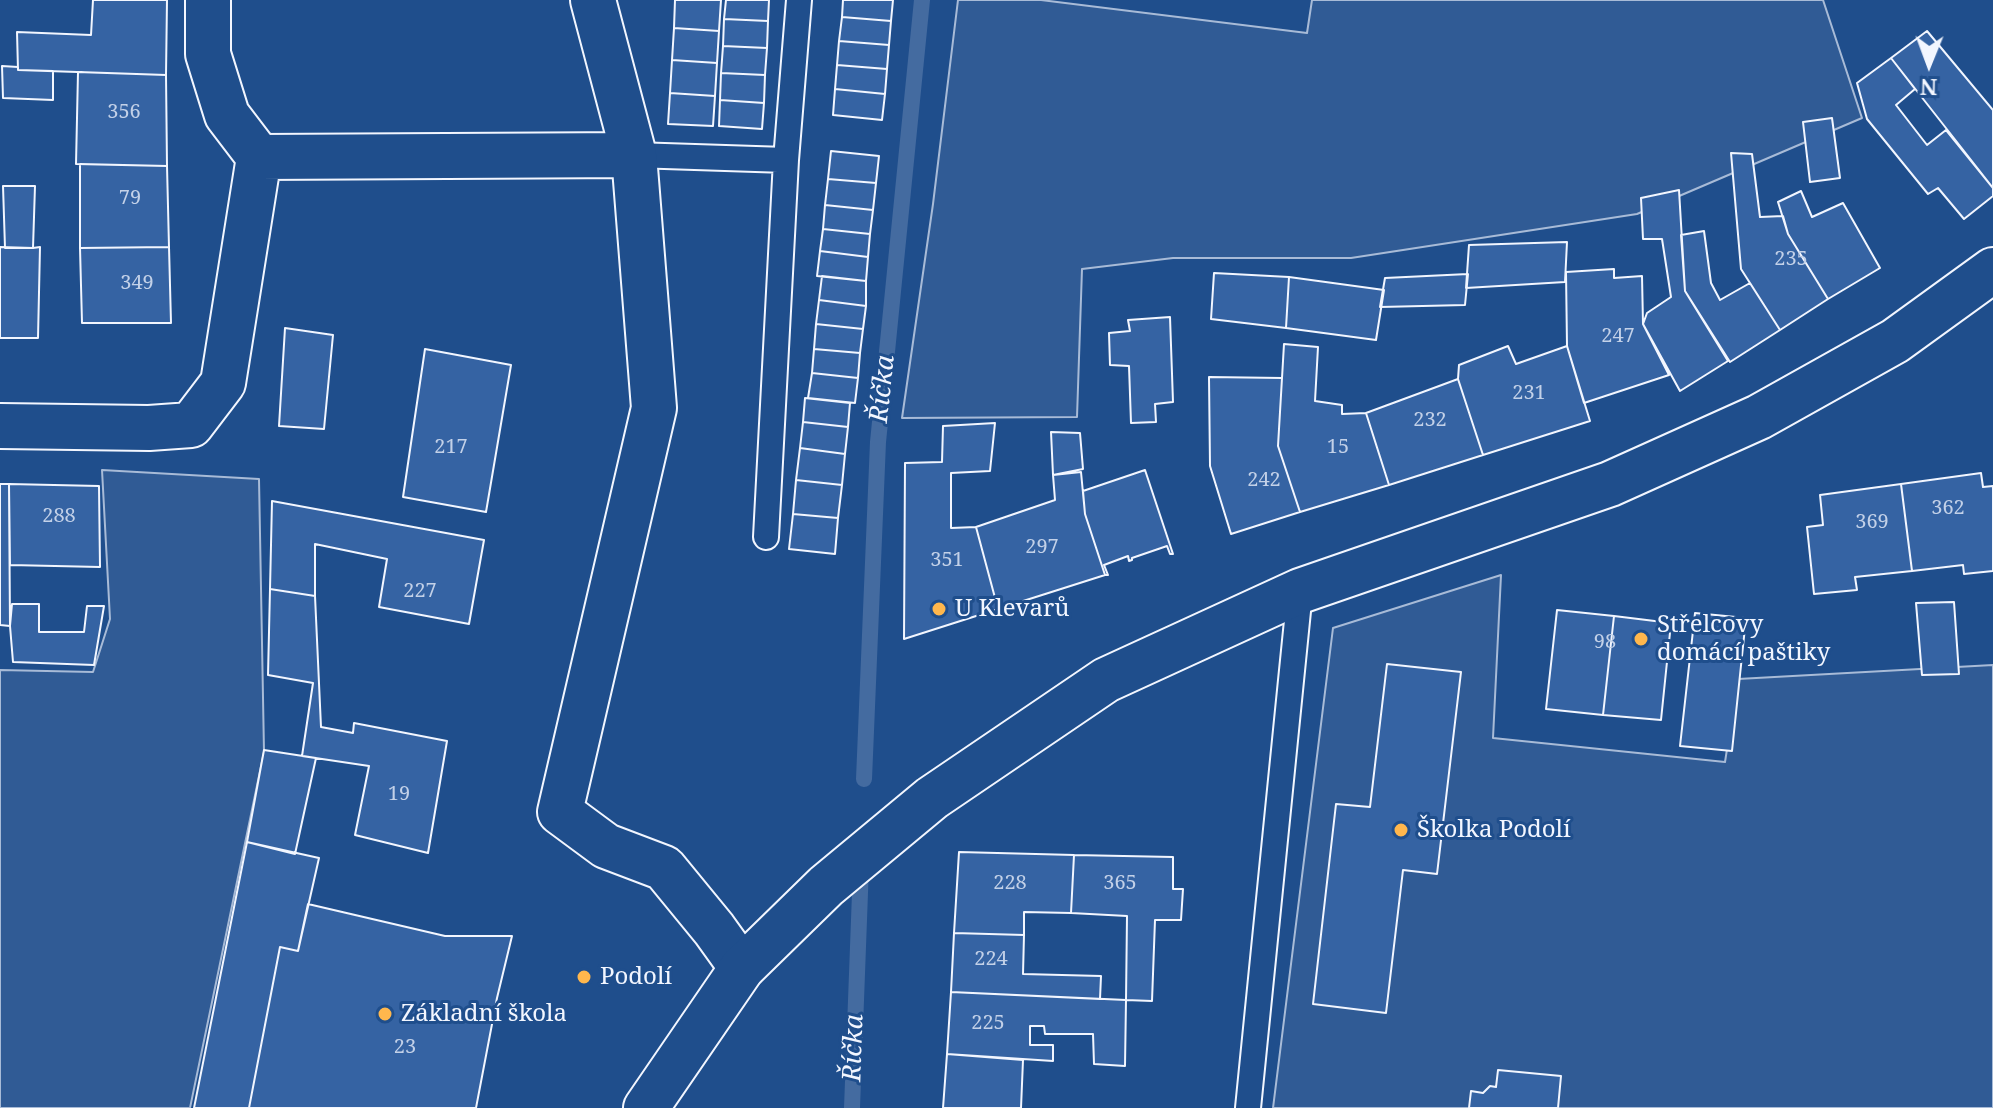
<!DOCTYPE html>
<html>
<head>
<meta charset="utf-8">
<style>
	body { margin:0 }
	#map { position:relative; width:1993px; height:1108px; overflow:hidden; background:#1f4e8c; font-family:"Noto Serif",serif }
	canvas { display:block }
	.north { position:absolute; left:1889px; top:24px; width:80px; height:80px; -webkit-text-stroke:6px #1f4e8c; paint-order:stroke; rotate:181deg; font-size:22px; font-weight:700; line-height:32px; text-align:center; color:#f2f6ff }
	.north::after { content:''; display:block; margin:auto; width:28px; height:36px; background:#f2f6ff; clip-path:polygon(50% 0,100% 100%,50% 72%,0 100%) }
</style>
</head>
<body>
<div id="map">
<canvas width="1993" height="1108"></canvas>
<div class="north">N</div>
</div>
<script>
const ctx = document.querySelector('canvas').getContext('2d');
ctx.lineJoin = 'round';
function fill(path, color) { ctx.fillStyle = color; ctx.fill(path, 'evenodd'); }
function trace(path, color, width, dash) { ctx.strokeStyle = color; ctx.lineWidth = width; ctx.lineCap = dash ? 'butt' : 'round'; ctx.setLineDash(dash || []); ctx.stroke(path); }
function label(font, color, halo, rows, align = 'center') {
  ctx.font = font + ' "Noto Serif",serif'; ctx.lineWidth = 6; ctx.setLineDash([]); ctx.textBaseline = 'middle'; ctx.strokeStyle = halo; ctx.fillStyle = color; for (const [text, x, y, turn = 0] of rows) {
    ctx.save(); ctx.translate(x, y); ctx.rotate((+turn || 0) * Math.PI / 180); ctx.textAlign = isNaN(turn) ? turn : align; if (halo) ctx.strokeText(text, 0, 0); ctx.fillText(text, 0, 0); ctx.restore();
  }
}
const built = new Path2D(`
	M958 0H1041L1307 33 1312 0H1823L1862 118 1637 214 1351 258H1173L1082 269 1077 417 902 418 933 204Z
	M102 470 259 479 264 752 190 1108H0V670L93 672 110 619Z
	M1501 575 1493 738 1725 762 1738 679 1993 665V1108H1273L1333 628Z`);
fill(built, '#305b95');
trace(built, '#a8bbd7', 2);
trace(new Path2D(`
	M864 779 878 442 922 0
	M852 1108 861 866`), '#446ba0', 16);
const building = new Path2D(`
	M93 0H167L166 75 18 70 17 32 91 35Z
	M675 0H721L719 31 674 28Z
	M726 0H769L768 21 724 19Z
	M843 0H893L891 21 842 17Z
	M842 17 891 21 889 45 839 41Z
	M724 19 768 21 767 48 723 46Z
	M674 28 719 31 717 63 672 60Z
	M1927 31 1993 110V188L1891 58Z
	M839 41 889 45 887 69 837 65Z
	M723 46 767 48 765 75 721 73Z
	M1891 58 1915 89 1896 105 1927 145 1946 130 1993 188V196L1964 219 1938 188 1928 194 1867 119 1857 83Z
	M672 60 717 63 715 96 670 93Z
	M837 65 887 69 885 94 835 89Z
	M2 66 18 67V70L53 71V100L3 98Z
	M78 72 166 75 167 166 76 164Z
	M721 73 765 75 764 103 720 100Z
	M835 89 885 94 882 120 833 115Z
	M670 93 715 96 713 126 668 124Z
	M720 100 764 103 762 129 719 126Z
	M1832 118 1840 178 1810 182 1803 122Z
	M831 151 879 156 876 183 828 179Z
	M1731 153 1752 154 1760 217 1783 216 1788 234 1828 299 1780 330 1741 269Z
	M80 164 167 166 169 247 80 248Z
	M828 179 876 183 873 210 825 205Z
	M3 186H35L33 248H5Z
	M1679 190 1685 291 1728 361 1680 391 1643 324 1647 313 1671 297 1662 239H1643L1641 198Z
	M1801 191 1812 217 1843 203 1880 268 1828 299 1788 234 1778 202Z
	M825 205 873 210 870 234 823 229Z
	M823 229 870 234 868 257 820 251Z
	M1704 231 1711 283 1720 300 1750 283 1780 330 1730 362 1685 291 1681 235Z
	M1567 242 1565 282 1466 288 1469 245Z
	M0 247 33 248 40 247 38 338H0Z
	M169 247 171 323H82L80 248Z
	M820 251 868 257 866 281 817 276Z
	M1614 269V278L1642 276 1643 324 1669 375 1584 403 1567 346 1566 272Z
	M1214 273 1289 277 1286 328 1211 319Z
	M1468 274 1465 305 1380 307 1385 278Z
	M822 276 866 281V306L819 300Z
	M1289 277 1384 290 1376 340 1286 328Z
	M819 300 866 306 863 329 816 324Z
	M1170 317 1173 402 1155 404 1156 422 1131 423 1129 366 1110 365 1109 333 1130 331 1128 320Z
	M816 324 863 329 860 353 814 349Z
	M285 328 333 335 324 429 279 426Z
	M1284 344 1318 347 1315 401 1342 405V414L1366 413 1389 485 1300 512 1278 446Z
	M1508 346 1516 364 1567 346 1590 421 1483 455 1458 379 1459 365Z
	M425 349 511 365 486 512 403 497Z
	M814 349 860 353 858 378 812 373Z
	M812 373 858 378 855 403 808 398Z
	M1209 377 1282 378 1278 446 1300 512 1231 534 1210 466Z
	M1458 379 1483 455 1389 485 1366 413Z
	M805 398 850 403 848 427 803 422Z
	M803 422 848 427 845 454 800 448Z
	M995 423 990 471 951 473V528L976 527 998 609 904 639 905 463 942 462 943 426Z
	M1051 432 1080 433 1083 469 1053 475Z
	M800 448 845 454 842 485 796 480Z
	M1145 470 1173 554H1170L1167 546 1132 558V560L1129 561 1128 556 1104 565 1108 575H1105L1085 514 1083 491Z
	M1081 472 1085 514 1105 575 998 609 976 527 1055 500 1053 475Z
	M1981 473 1983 487 1993 486V571L1964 574 1963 565 1912 571 1901 484Z
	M796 480 842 485 838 518 793 514Z
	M0 484H9L10 626 0 625Z
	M9 484 99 486 100 567 10 565Z
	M1901 484 1912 571 1855 577 1857 590 1814 594 1807 527 1823 525 1820 495Z
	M272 501 484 540 469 624 379 607 387 559 315 544V596L270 589Z
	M793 514 838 518 835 554 789 549Z
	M270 589 315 596 321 727 353 733 354 723 447 741 428 853 355 835 369 766 302 756 313 683 268 675Z
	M1954 602 1959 674 1922 675 1916 603Z
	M12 604H39V632H84L87 606H104L94 665 13 662 10 626Z
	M1557 610 1614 616 1603 715 1546 709Z
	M1695 613 1746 618 1732 751 1680 746Z
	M1614 616 1671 623 1661 720 1603 715Z
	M1387 664 1461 672 1437 874 1403 870 1386 1013 1313 1004 1336 804 1370 807Z
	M264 750 316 758 295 854 247 842Z
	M247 842 319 858 298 951 280 947 249 1108H194Z
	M959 852 1074 855 1071 913 1024 912V935L954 933Z
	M1074 855 1173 857V889H1183L1181 920H1155L1152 1001 1126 1000 1127 916 1071 913Z
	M308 904 445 936H512L497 998 476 1108H249L280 947 298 951Z
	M954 933 1024 935 1023 974 1101 976 1100 999 951 992Z
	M951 992 1126 1000 1125 1066 1094 1064 1093 1034H1045L1044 1026H1030V1045H1053V1061L947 1054Z
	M947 1054 1023 1060 1021 1108H943Z
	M1498 1070 1561 1076 1558 1108H1469L1471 1091 1483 1093 1490 1086 1496 1087Z`);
fill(building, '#3563a3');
trace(building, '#f2f6ff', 2);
const service = new Path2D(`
	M634 155 786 160 799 0
	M766 537 786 160
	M1248 1108 1300 591`);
const minor = new Path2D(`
	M593 0 634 155 654 408 560 812 606 846 664 868 714 929 742 968
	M259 157 634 155
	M0 426 149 428 191 425 223 383 259 157 227 115 208 54V0`);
const tertiary = new Path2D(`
	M646 1108 742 968 826 886 932 798 1106 680 1300 591 1610 484 1759 417 1895 341 1993 270`);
trace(service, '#f2f6ff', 28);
trace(minor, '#f2f6ff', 48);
trace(tertiary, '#f2f6ff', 48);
trace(service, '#1f4e8c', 24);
trace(minor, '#1f4e8c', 44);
trace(tertiary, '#1f4e8c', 44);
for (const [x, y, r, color] of [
	[939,609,8,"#ffb74d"],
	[1641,639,8,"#ffb74d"],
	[1401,830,8,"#ffb74d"],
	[584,977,8,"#ffb74d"],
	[385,1014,8,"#ffb74d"]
]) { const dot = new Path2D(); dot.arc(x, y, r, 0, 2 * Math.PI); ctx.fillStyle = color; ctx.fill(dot); trace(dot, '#1f4e8c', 3); }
label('20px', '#c3d1e8', null, [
	["356",124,112],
	["79",130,198],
	["235",1791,259],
	["349",137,283],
	["247",1618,336],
	["231",1529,393],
	["232",1430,420],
	["217",451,447],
	["15",1338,447],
	["242",1264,480],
	["362",1948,508],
	["288",59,516],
	["369",1872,522],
	["297",1042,547],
	["351",947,560],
	["227",420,591],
	["98",1605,642],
	["19",399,794],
	["228",1010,883],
	["365",1120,883],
	["224",991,959],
	["225",988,1023],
	["23",405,1047]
]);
label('24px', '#f2f6ff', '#1f4e8c', [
	["U Klevarů",955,609],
	["Střelcovy",1657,625],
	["domácí paštiky",1657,653],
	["Školka Podolí",1417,830],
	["Podolí",600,977],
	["Základní škola",401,1014]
], 'left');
label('italic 26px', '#f2f6ff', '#1f4e8c', [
	["Říčka",883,389,-84],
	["Říčka",854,1048,-88]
]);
</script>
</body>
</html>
